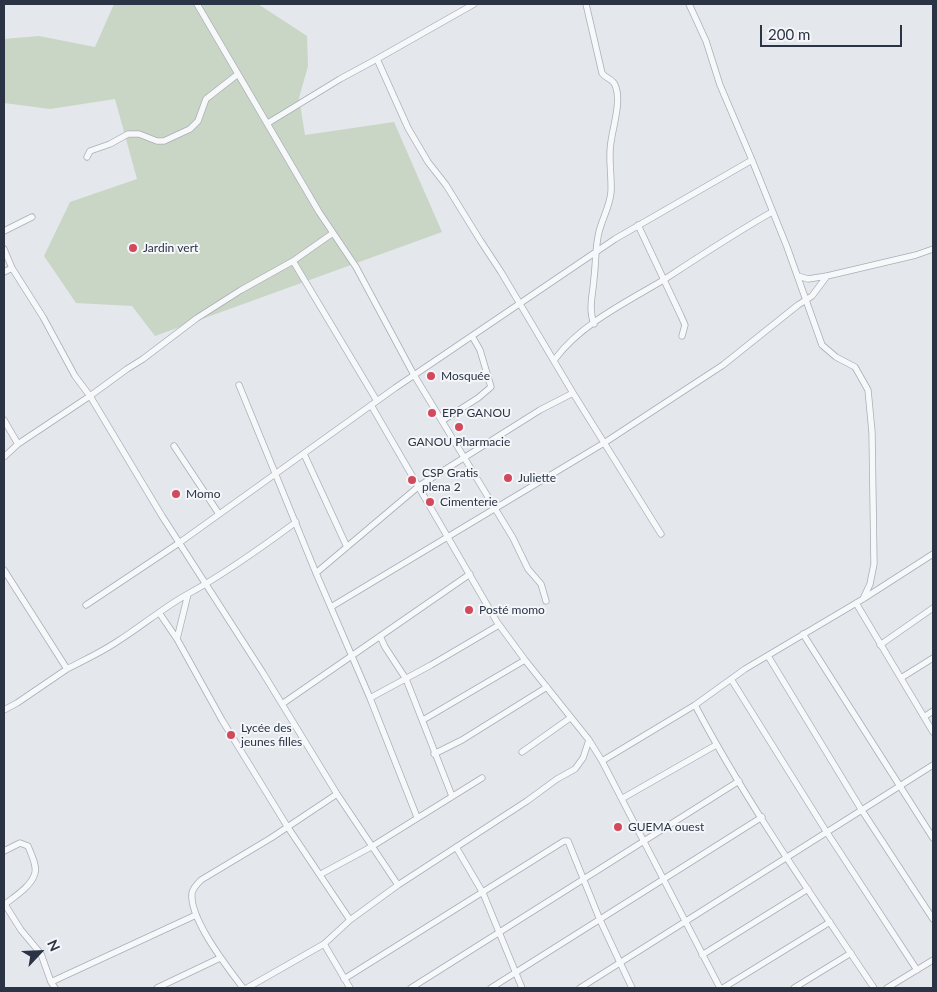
<!DOCTYPE html>
<html>
<head>
<meta charset="utf-8">
<style>
	body { margin:0 }
	#map { position:relative; width:937px; height:992px; overflow:hidden; background:#e4e7ec; font-family:Lato,sans-serif }
	canvas { display:block }
	.frame { position:absolute; inset:0; border:5px solid #2b3445; pointer-events:none }
	.north { position:absolute; left:15px; top:927px; width:50px; height:50px; -webkit-text-stroke:4px #f4f6f9; paint-order:stroke; rotate:65deg; font-size:14px; font-weight:700; line-height:20px; text-align:center; color:#2b3445 }
	.north::after { content:''; display:block; margin:auto; width:18px; height:22px; background:#2b3445; clip-path:polygon(50% 0,100% 100%,50% 72%,0 100%) }
	.scale { position:absolute; left:760px; top:25px; width:142px; height:22px; box-sizing:border-box; border:2px solid #2b3445; border-top:0; padding-left:6px; font-size:15px; line-height:18px; white-space:nowrap; color:#2b3445; -webkit-text-stroke:4px #f4f6f9; paint-order:stroke }
</style>
</head>
<body>
<div id="map">
<canvas width="937" height="992"></canvas>
<div class="frame"></div>
<div class="north">N</div>
<div class="scale">200 m</div>
</div>
<script>
const ctx = document.querySelector('canvas').getContext('2d');
ctx.lineJoin = 'round';
function fill(path, color) { ctx.fillStyle = color; ctx.fill(path, 'evenodd'); }
function trace(path, color, width, dash) { ctx.strokeStyle = color; ctx.lineWidth = width; ctx.lineCap = dash ? 'butt' : 'round'; ctx.setLineDash(dash || []); ctx.stroke(path); }
function label(font, color, halo, rows, align = 'center') {
  ctx.font = font + ' Lato,sans-serif'; ctx.lineWidth = 4; ctx.setLineDash([]); ctx.textBaseline = 'middle'; ctx.strokeStyle = halo; ctx.fillStyle = color; for (const [text, x, y, turn = 0] of rows) {
    ctx.save(); ctx.translate(x, y); ctx.rotate((+turn || 0) * Math.PI / 180); ctx.textAlign = isNaN(turn) ? turn : align; if (halo) ctx.strokeText(text, 0, 0); ctx.fillText(text, 0, 0); ctx.restore();
  }
}
fill(new Path2D(`
	M114 4H258L307 36 308 66 299 98 305 135 394 122 442 232 155 336 132 306 76 303 44 256 70 202 137 179 115 99 50 109 4 103V39L39 36 95 47Z`), '#c9d6c5');
const minor = new Path2D(`
	M197 4 319 212 356 267 414 375 513 538 528 569 541 584 546 601
	M586 4 602 73C605 78 613 79 615 85 622 100 613 126 611 142 608 158 612 175 611 192 610 206 602 219 599 232 595 248 596 263 594 278 593 294 588 309 594 324
	M377 59 474 4
	M268 123 340 79 377 59 408 128 428 162 446 185 480 240 501 272 573 393 661 534
	M87 157 90 151 110 144 128 134H139L157 141H164L190 129 198 121 206 99 238 74
	M752 160 787 247 822 345 836 357 855 367 868 390 872 432 874 564 870 584 863 599
	M638 225 681 316 685 325 682 336
	M4 231 32 217
	M4 249 12 268 43 317 75 376 90 396 162 516 263 673 337 794 398 885
	M293 261 377 401
	M4 272 12 268
	M798 276 808 279 827 276 916 255 933 249
	M555 359C582 323 627 302 665 279 700 256 735 233 772 212
	M239 385 316 573 370 698 417 817
	M371 405 497 622 525 660 589 740 602 761 720 988
	M445 419 478 398 491 387 480 350 472 336
	M4 420 18 444
	M174 446 219 514
	M304 454 347 547
	M4 457 18 444 90 396 127 369 143 359 197 318 241 290 293 261 333 233
	M4 570 67 669C84 660 102 652 118 641 142 626 164 607 188 594
	M316 573 419 486 540 410 573 393
	M856 603 933 732
	M86 605 179 543 395 388 615 239 752 160 720 85 706 41 689 4
	M331 607 604 443 723 365 798 305 812 296 827 276
	M160 614 177 639 222 720 287 826 350 920
	M803 634 933 838
	M380 636 385 647 406 679 452 796
	M177 639 188 594C226 573 261 548 296 522
	M880 645 933 608
	M768 656 861 809 933 919
	M901 678 933 658
	M731 679 826 831 917 970
	M370 698 431 665 499 625
	M282 704 470 574
	M695 705C746 802 813 897 874 988
	M4 710 17 703 67 669
	M924 717 933 711
	M423 720 525 660
	M522 752 570 718
	M434 754 462 740 547 687
	M602 761 695 705 745 669 863 599 933 554
	M623 798 716 745
	M456 847 483 893 522 988
	M4 851 20 843 28 846C31 854 37 865 35 873 32 886 14 897 4 905
	M321 874 371 847 482 778
	M4 903 21 930 41 954 51 982 55 988
	M324 944 350 988
	M702 955 808 889
	M344 979 564 841H568L600 920 632 988
	M51 982 196 915
	M157 988 220 958
	M243 988C228 968 189 919 192 893 193 888 197 884 201 880L271 838 337 794
	M247 988 324 944 350 920 398 885 527 801 557 779 575 769 583 758 589 740
	M411 988 739 781
	M491 988 762 817
	M580 988 933 765
	M723 988 830 922
	M794 988 851 953
	M887 988 933 960`);
trace(minor, '#a9aeb7', 7);
trace(minor, '#f7f8fa', 5.5);
for (const [x, y, r, color] of [
	[133,248,5,"#d1495b"],
	[431,376,5,"#d1495b"],
	[432,413,5,"#d1495b"],
	[459,427,5,"#d1495b"],
	[508,478,5,"#d1495b"],
	[412,480,5,"#d1495b"],
	[176,494,5,"#d1495b"],
	[430,502,5,"#d1495b"],
	[469,610,5,"#d1495b"],
	[231,735,5,"#d1495b"],
	[618,827,5,"#d1495b"]
]) { const dot = new Path2D(); dot.arc(x, y, r, 0, 2 * Math.PI); ctx.fillStyle = color; ctx.fill(dot); trace(dot, '#f4f6f9', 2); }
label('12px', '#2b3445', '#f4f6f9', [
	["Jardin vert",143,248],
	["Mosquée",441,376],
	["EPP GANOU",442,413],
	["GANOU Pharmacie",459,442,"center"],
	["CSP Gratis",422,473],
	["plena 2",422,487],
	["Juliette",518,478],
	["Momo",186,494],
	["Cimenterie",440,502],
	["Posté momo",479,610],
	["Lycée des",241,728],
	["jeunes filles",241,742],
	["GUEMA ouest",628,827]
], 'left');
</script>
</body>
</html>
